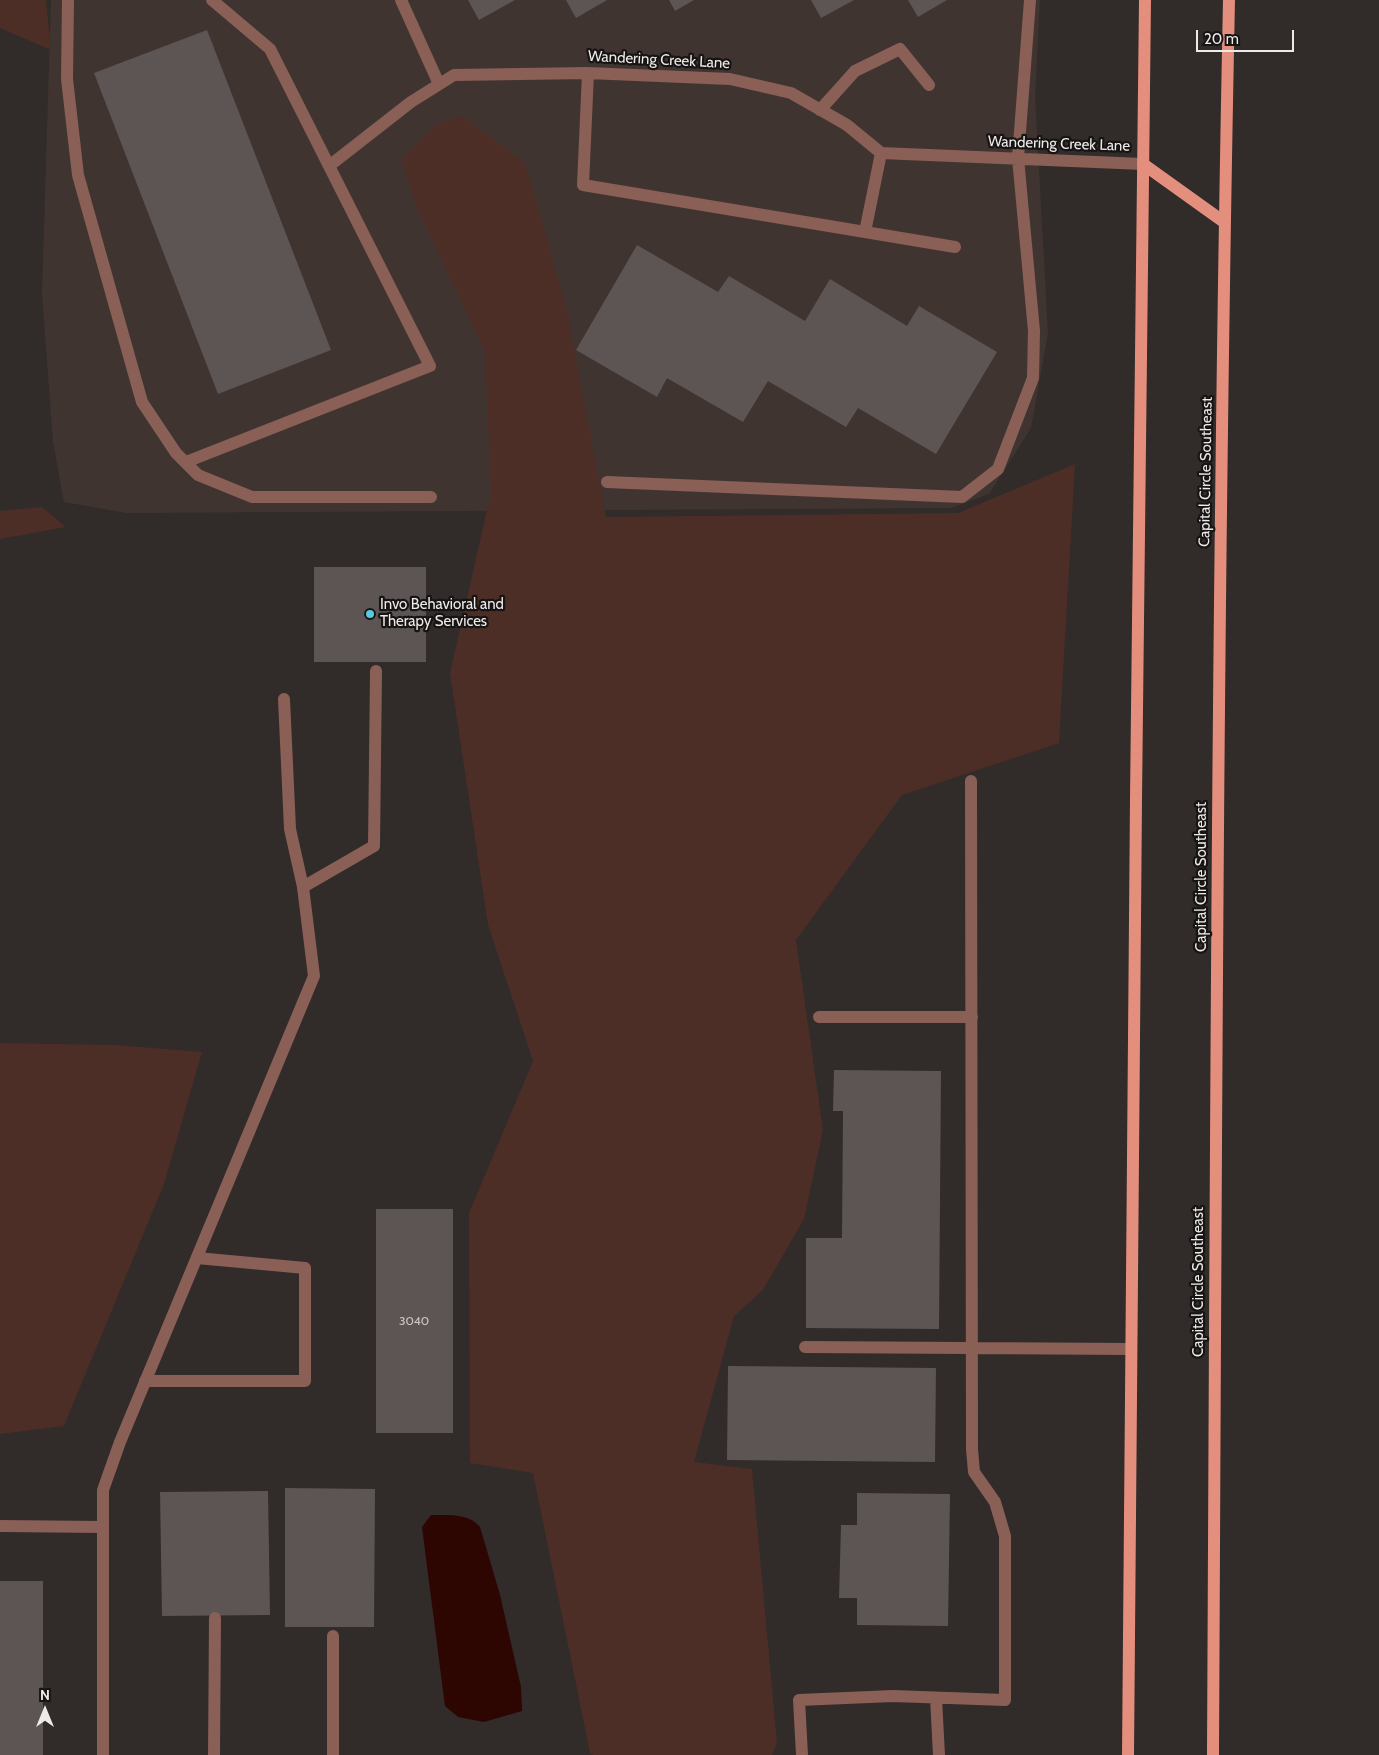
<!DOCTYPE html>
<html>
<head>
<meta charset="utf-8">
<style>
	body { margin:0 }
	#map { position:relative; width:1379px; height:1755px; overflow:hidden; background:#312b2a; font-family:Cabin,sans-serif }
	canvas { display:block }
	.north { position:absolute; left:20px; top:1685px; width:50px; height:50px; -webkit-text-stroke:4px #171414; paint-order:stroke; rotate:0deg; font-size:14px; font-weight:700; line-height:20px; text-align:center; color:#eeeae9 }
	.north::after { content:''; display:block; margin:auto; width:18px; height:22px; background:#eeeae9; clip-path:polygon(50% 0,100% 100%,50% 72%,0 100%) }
	.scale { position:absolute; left:1196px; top:30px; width:98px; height:22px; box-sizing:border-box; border:2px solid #eeeae9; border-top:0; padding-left:6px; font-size:15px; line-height:18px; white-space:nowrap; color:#eeeae9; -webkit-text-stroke:4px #171414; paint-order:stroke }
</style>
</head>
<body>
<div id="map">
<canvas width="1379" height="1755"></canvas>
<div class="north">N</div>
<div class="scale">20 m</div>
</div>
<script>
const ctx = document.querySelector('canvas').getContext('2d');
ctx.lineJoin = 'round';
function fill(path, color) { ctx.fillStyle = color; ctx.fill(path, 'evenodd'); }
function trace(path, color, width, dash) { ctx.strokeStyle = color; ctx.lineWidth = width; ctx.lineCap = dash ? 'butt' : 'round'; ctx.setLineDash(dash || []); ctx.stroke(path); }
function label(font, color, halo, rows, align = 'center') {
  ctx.font = font + ' Cabin,sans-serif'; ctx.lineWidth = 4.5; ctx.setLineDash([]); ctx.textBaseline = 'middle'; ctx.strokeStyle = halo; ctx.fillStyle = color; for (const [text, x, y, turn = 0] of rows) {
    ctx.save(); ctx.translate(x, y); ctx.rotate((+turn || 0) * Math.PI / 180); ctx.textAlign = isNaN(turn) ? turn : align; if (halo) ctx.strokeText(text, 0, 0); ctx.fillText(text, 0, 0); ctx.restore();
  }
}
fill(new Path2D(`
	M51 0H1040L1035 97 1048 333 1031 428 989 494 951 508 126 513 64 502 53 442 42 293Z`), '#403431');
fill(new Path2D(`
	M0 0H46L51 50 0 28Z
	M463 116 526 164 567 311 606 517 958 513 1075 464 1059 743 902 795 796 940 823 1130 804 1219 763 1290 734 1316 694 1462 752 1469 777 1743 772 1755H593L590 1753 533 1473 470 1463 469 1213 533 1061 488 925 450 673 491 492 485 352 418 210 401 160 438 123Z
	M42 507 66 527 0 539V511Z
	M0 1043 115 1045 202 1052 164 1184 64 1426 0 1434Z`), '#4c2e27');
fill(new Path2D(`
	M431 1515C448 1515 469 1513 480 1527L500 1595 521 1687 522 1711 484 1722 458 1717 445 1706 422 1527Z`), '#2d0501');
fill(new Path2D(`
	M468 0H515L479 20Z
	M566 0H607L576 18Z
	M669 0H694L675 11Z
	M811 0H854L821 18Z
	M908 0H947L918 17Z
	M207 30 331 350 218 394 94 73Z
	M637 245 718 292 729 276 805 321 830 279 907 326 919 306 997 352 936 454 858 408 846 427 768 381 743 422 667 378 657 397 576 350Z
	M314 567H426V662H314Z
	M834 1070 941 1071 939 1329 806 1328V1238H842L843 1111H833Z
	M376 1209H453V1433H376Z
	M728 1366 936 1368 935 1462 727 1460Z
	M285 1488 375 1489 374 1627H285Z
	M268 1491 270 1615 162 1616 160 1492Z
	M857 1493 950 1494 948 1626 857 1625V1598H839L841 1525H857Z
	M0 1581H43V1755H0Z`), '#5c5554');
trace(new Path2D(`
	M68 0 67 79 78 175 142 402 176 453 198 475 252 497H431
	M401 0 439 84
	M588 73 583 185 955 247
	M820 110 855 71 900 49 929 85
	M329 166 411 102 454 75 588 73 730 79 791 93 847 125 881 153 1143 164
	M865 232 881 153
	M186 462 430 366 270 49 212 0
	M607 482 962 497 998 469 1033 378 1034 331 1018 158 1030 0
	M284 699 290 829 303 887 374 846 376 671
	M819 1017H972
	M805 1347 1131 1349
	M145 1381H305V1268L197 1258
	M0 1526 103 1527
	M333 1636V1755
	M936 1698 939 1755
	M214 1755 215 1618
	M802 1755 799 1700 893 1696 1005 1700V1536L995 1502 974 1472 972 1449 971 781`), '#895f56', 12);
trace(new Path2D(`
	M103 1755V1490L120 1442 314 976 303 887`), '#895f56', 12);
trace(new Path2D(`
	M1143 164 1224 222
	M1128 1755 1136 799 1145 0
	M1213 1755C1216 1170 1217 585 1229 0`), '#e48f7d', 12);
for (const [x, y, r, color] of [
	[370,614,5,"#55cae0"]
]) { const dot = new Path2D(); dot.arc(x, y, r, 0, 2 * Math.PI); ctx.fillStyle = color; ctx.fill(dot); trace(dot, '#171414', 2); }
label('12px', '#cac5c4', null, [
	["3040",414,1321]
]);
label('15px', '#eeeae9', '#171414', [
	["Wandering Creek Lane",659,60,3],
	["Wandering Creek Lane",1059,144,2],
	["Capital Circle Southeast",1206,472,-89],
	["Capital Circle Southeast",1202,877,-90],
	["Capital Circle Southeast",1199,1282,-90]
]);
label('15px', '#eeeae9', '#171414', [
	["Invo Behavioral and",380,605],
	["Therapy Services",380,622]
], 'left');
</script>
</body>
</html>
